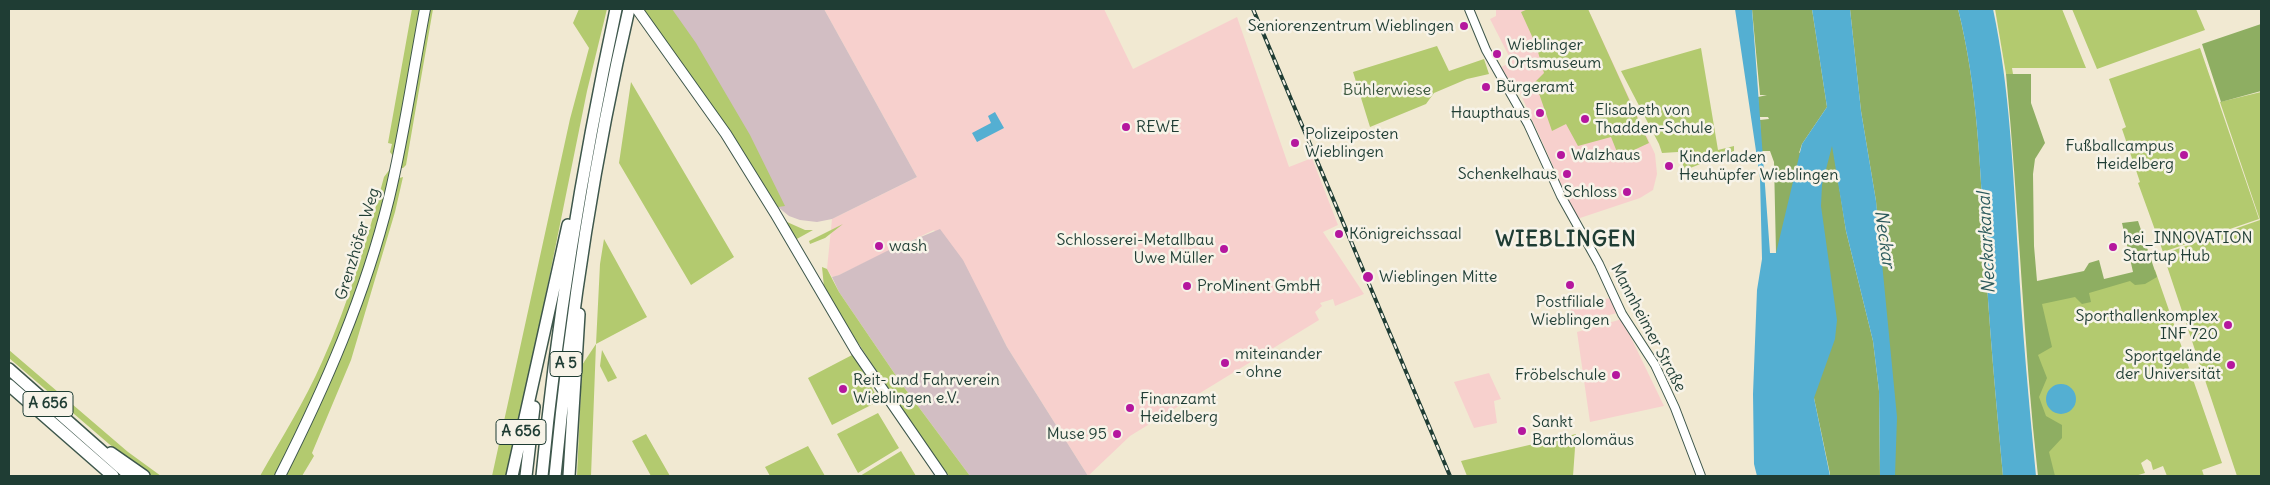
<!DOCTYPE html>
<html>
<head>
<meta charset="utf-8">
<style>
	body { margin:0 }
	#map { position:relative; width:2270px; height:485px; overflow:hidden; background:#f1e9d2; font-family:Delius,sans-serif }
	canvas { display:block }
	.frame { position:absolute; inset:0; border:10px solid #1f3d34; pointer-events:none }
</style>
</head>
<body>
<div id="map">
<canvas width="2270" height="485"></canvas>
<div class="frame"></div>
</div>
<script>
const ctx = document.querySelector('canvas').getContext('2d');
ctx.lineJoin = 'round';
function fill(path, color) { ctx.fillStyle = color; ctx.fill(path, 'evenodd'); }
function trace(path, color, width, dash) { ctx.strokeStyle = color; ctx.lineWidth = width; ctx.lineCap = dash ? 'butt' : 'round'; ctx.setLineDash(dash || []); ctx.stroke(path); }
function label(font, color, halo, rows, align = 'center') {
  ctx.font = font + ' Delius,sans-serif'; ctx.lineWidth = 5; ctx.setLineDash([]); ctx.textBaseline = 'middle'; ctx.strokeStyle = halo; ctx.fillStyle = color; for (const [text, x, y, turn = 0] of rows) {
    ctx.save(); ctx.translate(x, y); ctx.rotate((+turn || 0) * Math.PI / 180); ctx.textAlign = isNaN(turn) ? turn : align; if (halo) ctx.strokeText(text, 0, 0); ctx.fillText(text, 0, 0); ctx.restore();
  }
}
fill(new Path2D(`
	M824 9H1104L1133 69 1237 17 1289 167 1312 158 1338 225 1323 232 1364 294 1335 306 1333 299 1320 303 1322 306 1315 312 1319 320 1130 436 1088 476 1007 347 988 310 934 230 839 275 832 277 827 269 832 219 917 177Z
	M1496 9H1588L1655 154 1657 174 1653 190 1640 198 1577 219 1516 84 1510 82 1501 67 1512 62 1490 19 1496 16Z
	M1610 298 1617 313 1574 324 1570 306Z
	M1622 319 1664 406 1590 422 1577 332Z
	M1489 373 1501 399 1494 401 1497 423 1474 428 1454 382Z`), '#f7d0cd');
fill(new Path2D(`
	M642 9H824L917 177 832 219 817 222 800 220 789 216 778 207 731 132Z
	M940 229 963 260 1007 347 1088 476H970L903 386 839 292 832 277 839 275 887 251Z`), '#d2bec3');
fill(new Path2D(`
	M412 9H421L393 156 390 152 392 144 388 143Z
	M427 9H433L406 165 403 168H401Z
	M579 9H607L587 91 509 476H492L570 119 589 48 573 23Z
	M642 9H672L696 43 750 135 785 206 778 207 731 132Z
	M1528 9H1588L1649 143 1619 157 1611 137 1578 146 1566 124 1552 131 1535 82 1544 73 1536 45 1521 12Z
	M1995 9H2062L2086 68H2012L2013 74H2006Z
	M2072 9H2196L2205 30 2097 69Z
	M1437 46 1449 71 1484 59 1489 74 1467 79 1434 93 1426 104 1370 127 1353 72Z
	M1701 48 1718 150 1734 146V151L1685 170 1678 152 1662 153 1659 144 1621 71Z
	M2200 48 2259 219 2163 252 2138 183 2140 182 2122 129 2126 127 2109 79Z
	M631 82 734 257 691 285 619 163Z
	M2261 92V476H2237L2163 254 2260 220 2220 102Z
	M390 169 385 200 371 250 339 341 277 476H260C281 439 305 401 322 362 349 302 367 240 384 177Z
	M403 177 395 212 351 360 312 453 314 456 302 476H285L321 402 348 338 396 179Z
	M787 222 805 230H813L795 240 786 224Z
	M843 224 825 238 810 244 809 241Z
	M604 239 647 317 596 344 591 476H577L582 365 596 344 600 264Z
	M822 267 827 269 839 292 903 386 970 476H949L923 441 829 299 824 287Z
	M2155 270 2222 463 2202 470 2204 476H2167L2163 466 2153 470 2151 462 2147 459 2141 463 2145 473 2135 476H2045L2028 299Z
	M9 350 128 452 161 476H151L109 444 9 358Z
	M602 350 617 378 608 382 600 366Z
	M854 354 879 401 832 425 808 378Z
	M878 413 899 448 858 473 837 434Z
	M646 434 670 476H651L632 441Z
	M1576 434 1573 476H1467L1461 461Z
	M808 446 825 476H770L765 467Z
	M901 451 916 476H860Z`), '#b3ca6f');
fill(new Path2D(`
	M1752 9H1812L1827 107 1802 144 1799 153 1831 134 1846 231 1873 341 1879 391 1880 476H1830V474L1814 398 1776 253 1774 162 1770 151H1761L1760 120 1769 119 1768 117H1759L1758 97 1767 95H1760Z
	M1850 9H1958C1978 88 1980 169 1985 250 1989 325 1996 401 2003 476H1895L1876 201 1861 111Z
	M2261 24V91L2221 102 2202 44Z
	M2006 74H2031V103L2045 143 2035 159 2033 174 2034 246 2037 281 2084 271 2089 263 2099 260 2104 279 2133 272 2122 223 2138 221 2157 277 2145 284 2135 285 2130 281 2089 293 2091 302 2082 304 2075 297 2042 304 2052 347 2038 355 2047 378 2039 397 2046 416 2062 425V438L2049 452 2055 476H2038C2023 342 2019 208 2006 74Z`), '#8eae62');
fill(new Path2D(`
	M1735 9H1752L1770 253H1776L1802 144 1827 107 1812 9H1850L1861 111 1876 201 1897 417 1895 476H1880L1879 391 1873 341 1846 231 1832 146 1822 185 1821 206 1837 320 1835 339 1814 398 1830 476H1757L1754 464 1753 394 1757 290 1762 259 1760 178Z
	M1958 9H1993C2010 89 2013 172 2018 253 2022 328 2029 402 2036 476H2003C1996 401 1989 325 1985 250 1980 169 1978 88 1958 9Z
	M995 112 1004 128 977 142 972 133 991 123 988 116Z
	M2046 399a15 15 0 1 1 30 0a15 15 0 1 1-30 0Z`), '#54afd2');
const minor = new Path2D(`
	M1469 9 1486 50 1528 124 1561 196 1599 264 1622 314 1655 365 1675 408 1701 476`);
const major = new Path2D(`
	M637 9 726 134 775 213 856 351 942 476
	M280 476C325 387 365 296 389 198 404 136 413 72 425 9`);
const highway = new Path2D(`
	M9 369 130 476
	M9 385 113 476
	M111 453 144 476
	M512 476 568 225
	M526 476 534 407
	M542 476C557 319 583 163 616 9
	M555 476C570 319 593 163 629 9
	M569 476 579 314`);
trace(minor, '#3e574c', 10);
trace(major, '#3e574c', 12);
trace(highway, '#3e574c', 14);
trace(minor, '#fff', 8);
trace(major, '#fff', 10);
trace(highway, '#fff', 11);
const rail = new Path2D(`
	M1253 9 1450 476`);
trace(rail, '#1f3d34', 4);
trace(rail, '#f7f3e8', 2, [5.5]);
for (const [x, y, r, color] of [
	[1464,26,5,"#b5179e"],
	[1497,54,5,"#b5179e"],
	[1486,87,5,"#b5179e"],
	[1540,113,5,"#b5179e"],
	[1585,119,5,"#b5179e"],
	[1126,127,5,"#b5179e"],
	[1295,143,5,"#b5179e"],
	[1561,155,5,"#b5179e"],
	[2184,155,5,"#b5179e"],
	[1669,166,5,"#b5179e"],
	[1567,174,5,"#b5179e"],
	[1627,192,5,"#b5179e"],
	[1339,234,5,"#b5179e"],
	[879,246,5,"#b5179e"],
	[2113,247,5,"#b5179e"],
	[1224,249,5,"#b5179e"],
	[1368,277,6,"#b5179e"],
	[1570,285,5,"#b5179e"],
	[1187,286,5,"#b5179e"],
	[2228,325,5,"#b5179e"],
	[1225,363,5,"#b5179e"],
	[2231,365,5,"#b5179e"],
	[1616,375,5,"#b5179e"],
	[843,389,5,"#b5179e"],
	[1130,408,5,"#b5179e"],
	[1522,431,5,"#b5179e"],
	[1117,434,5,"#b5179e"]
]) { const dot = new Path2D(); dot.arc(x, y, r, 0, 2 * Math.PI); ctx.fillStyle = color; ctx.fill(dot); trace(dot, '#f7f3e8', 2); }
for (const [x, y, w] of [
	[566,364,32],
	[48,404,50],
	[521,432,50]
]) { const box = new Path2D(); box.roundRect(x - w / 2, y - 12.5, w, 25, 4); ctx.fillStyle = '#f7f3e8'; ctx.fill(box); trace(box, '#1f3d34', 1); }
label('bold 15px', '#1f3d34', null, [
	["A 5",566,364],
	["A 656",48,404],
	["A 656",521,432]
]);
label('16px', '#1f3d34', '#f7f3e8', [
	["Seniorenzentrum Wieblingen",1454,26,"right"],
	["Wieblinger",1507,45],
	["Ortsmuseum",1507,63],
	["Bürgeramt",1496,87],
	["Elisabeth von",1595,110],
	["Thadden-Schule",1595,128],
	["Haupthaus",1530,113,"right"],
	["REWE",1136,127],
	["Polizeiposten",1305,134],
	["Wieblingen",1305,152],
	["Fußballcampus",2174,146,"right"],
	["Heidelberg",2174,164,"right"],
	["Walzhaus",1571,155],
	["Kinderladen",1679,157],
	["Heuhüpfer Wieblingen",1679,175],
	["Schenkelhaus",1557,174,"right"],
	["Schloss",1617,192,"right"],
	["Königreichssaal",1349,234],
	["hei_INNOVATION",2123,238],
	["Startup Hub",2123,256],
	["Schlosserei-Metallbau",1214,240,"right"],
	["Uwe Müller",1214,258,"right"],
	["wash",889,246],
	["Wieblingen Mitte",1379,277],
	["ProMinent GmbH",1197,286],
	["Postfiliale",1570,302,"center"],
	["Wieblingen",1570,320,"center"],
	["Sporthallenkomplex",2218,316,"right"],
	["INF 720",2218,334,"right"],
	["miteinander",1235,354],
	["- ohne",1235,372],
	["Sportgelände",2221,356,"right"],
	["der Universität",2221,374,"right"],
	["Fröbelschule",1606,375,"right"],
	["Reit- und Fahrverein",853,380],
	["Wieblingen e.V.",853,398],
	["Finanzamt",1140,399],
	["Heidelberg",1140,417],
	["Sankt",1532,422],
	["Bartholomäus",1532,440],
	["Muse 95",1107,434,"right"]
], 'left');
label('16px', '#3d5940', '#f7f3e8', [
	["Bühlerwiese",1387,90]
]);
label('16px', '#1f3d34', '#f7f3e8', [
	["Grenzhöfer Weg",358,244,-73],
	["Mannheimer Straße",1648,328,62]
]);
label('italic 18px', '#2c5a5c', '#f7f3e8', [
	["Neckar",1884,239,82],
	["Neckarkanal",1987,243,-93]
]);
ctx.letterSpacing = '1px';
label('bold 21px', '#1f3d34', '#f7f3e8', [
	["WIEBLINGEN",1566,240]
]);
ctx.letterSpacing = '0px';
</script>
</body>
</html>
